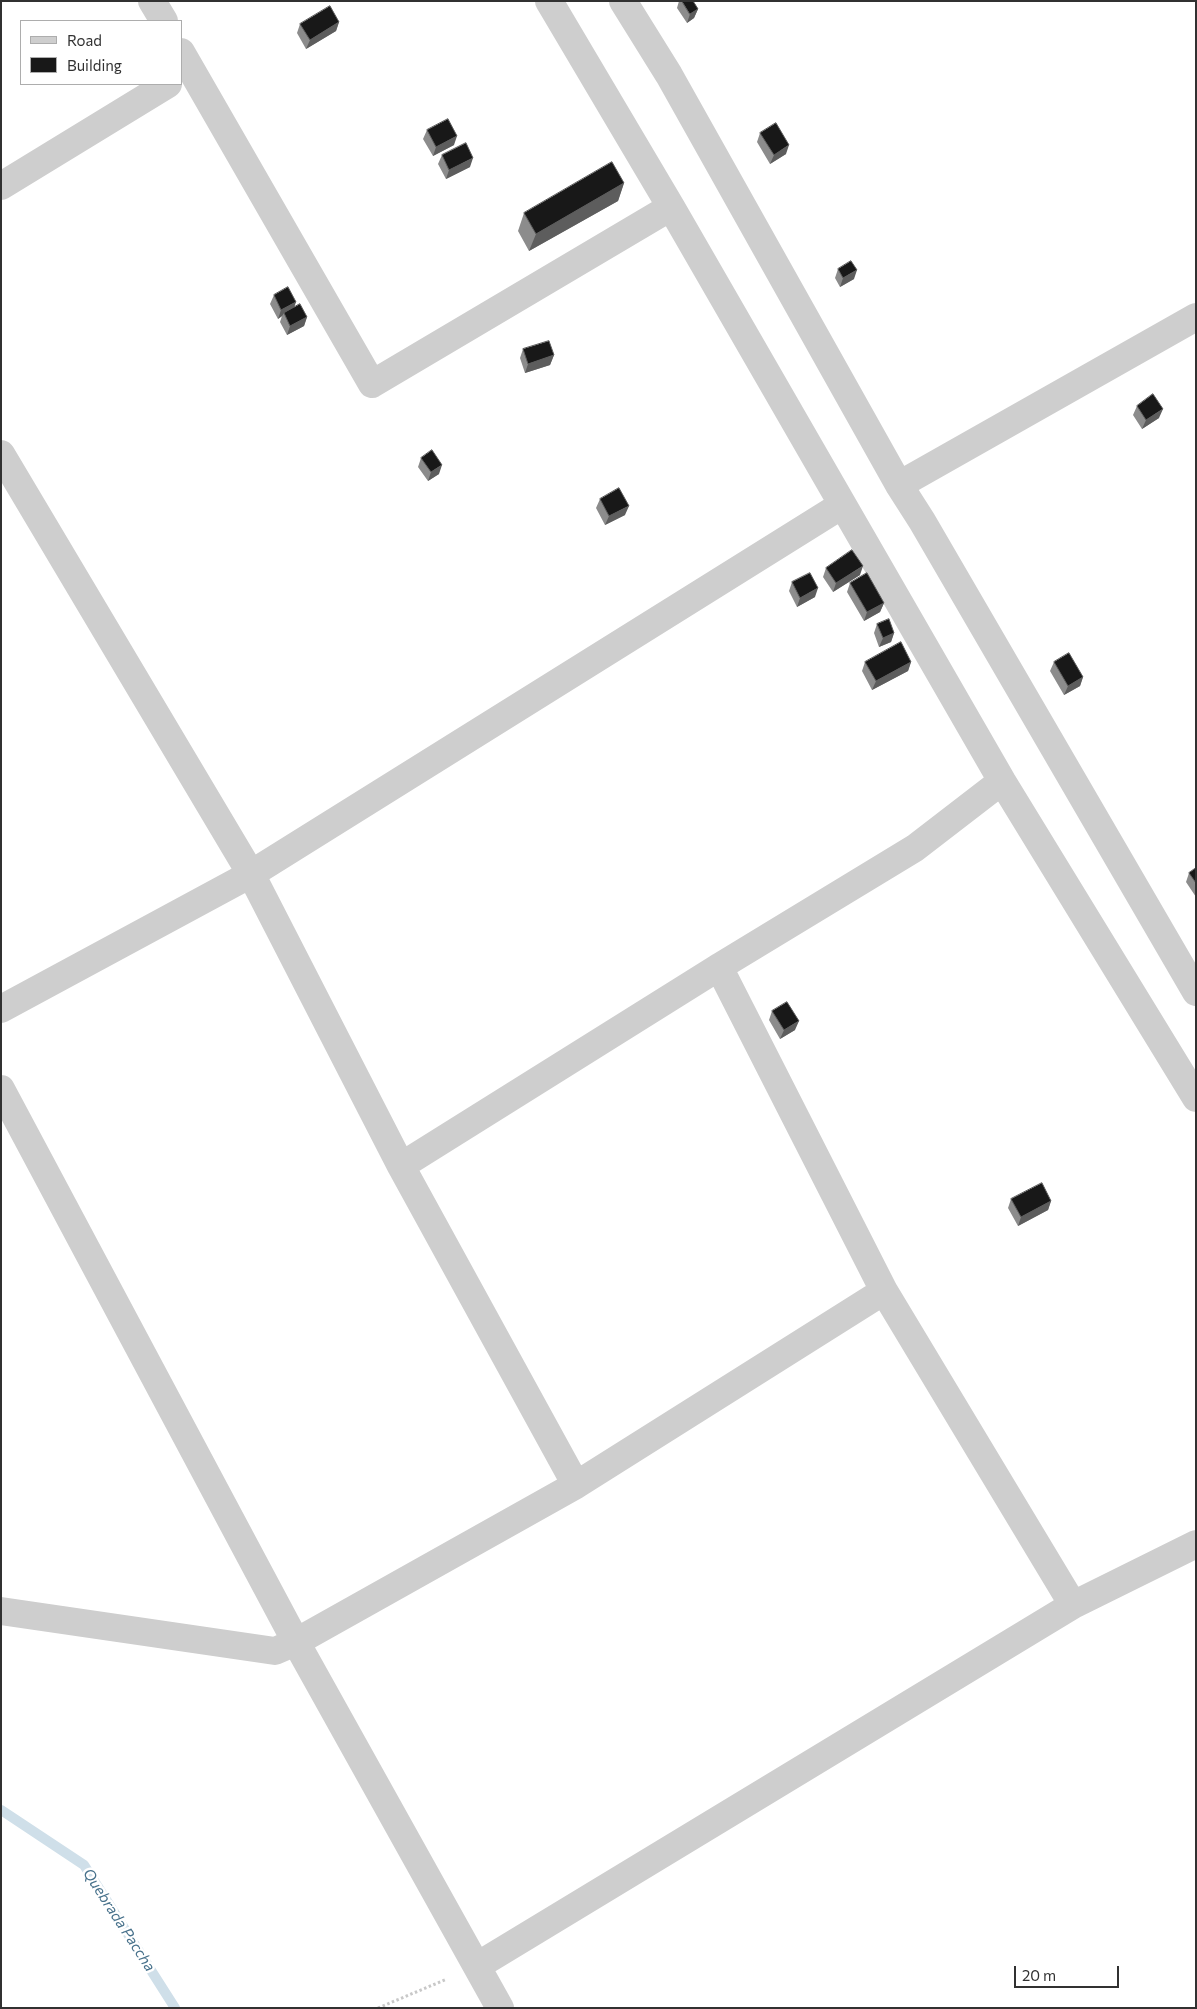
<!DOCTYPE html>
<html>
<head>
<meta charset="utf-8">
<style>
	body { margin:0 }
	#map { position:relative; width:1197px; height:2009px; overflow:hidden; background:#fff; font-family:Commissioner,sans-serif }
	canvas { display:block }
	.frame { position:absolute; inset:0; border:2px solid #313131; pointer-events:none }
	.legend { position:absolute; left:20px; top:20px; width:162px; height:65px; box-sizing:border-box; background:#fff; border:1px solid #adadad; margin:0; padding:6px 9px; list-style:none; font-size:15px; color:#313131 }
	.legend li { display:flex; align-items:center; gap:10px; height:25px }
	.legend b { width:25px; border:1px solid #adadad }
	.scale { position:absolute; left:1014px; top:1966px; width:105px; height:22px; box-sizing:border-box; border:2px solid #313131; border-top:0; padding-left:6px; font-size:15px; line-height:18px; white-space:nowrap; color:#313131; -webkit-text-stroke:4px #fff; paint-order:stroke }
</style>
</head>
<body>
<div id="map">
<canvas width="1197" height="2009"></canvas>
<div class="frame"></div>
<ul class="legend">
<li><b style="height:6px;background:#cecece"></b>Road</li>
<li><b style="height:14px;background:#181818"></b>Building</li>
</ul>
<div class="scale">20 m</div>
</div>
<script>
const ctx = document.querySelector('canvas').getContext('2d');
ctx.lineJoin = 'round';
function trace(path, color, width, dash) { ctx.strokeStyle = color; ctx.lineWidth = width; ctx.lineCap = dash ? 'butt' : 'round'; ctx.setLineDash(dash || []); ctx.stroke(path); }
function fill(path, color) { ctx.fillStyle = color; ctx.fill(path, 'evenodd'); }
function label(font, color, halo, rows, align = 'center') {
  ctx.font = font + ' Commissioner,sans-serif'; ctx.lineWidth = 5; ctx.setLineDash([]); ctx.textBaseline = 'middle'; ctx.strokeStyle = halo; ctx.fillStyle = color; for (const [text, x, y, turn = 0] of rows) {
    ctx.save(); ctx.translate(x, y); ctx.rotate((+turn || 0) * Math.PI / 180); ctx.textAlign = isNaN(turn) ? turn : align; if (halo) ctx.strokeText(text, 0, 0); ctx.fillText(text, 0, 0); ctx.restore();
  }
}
trace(new Path2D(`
	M1 1810 84 1865 175 2008`), '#cfdfe9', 10);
trace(new Path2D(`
	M378 2008 447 1979`), '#c8c8c8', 3, [2.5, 2.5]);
trace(new Path2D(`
	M152 1 164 21
	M549 1 671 207 1002 781 1196 1098
	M623 1 669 75 899 485 922 521 1196 992
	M181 52 372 384 671 207
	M1 186 168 84
	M1 454 251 874 401 1166 576 1485
	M899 485 1196 317
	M719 967 884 1291 1073 1605
	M1 1009 251 874 842 505
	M1 1089 296 1642 500 2008
	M401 1166 719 967 915 848 1002 781
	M1 1611 275 1651 296 1642 576 1485 884 1291
	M477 1966 1073 1605 1196 1544`), '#cecece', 28);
fill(new Path2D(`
	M679 1H693L698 9 694 18 687 23 677 8Z
	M339 22 336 31 306 49 297 33 300 24Z
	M427 130 454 145 433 156 423 139Z
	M760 133 786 154 770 164 757 142Z
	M442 155 470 167 446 179 438 164Z
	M624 183 618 201 529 251 518 231 524 213Z
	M838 269 854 279 840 287 835 278Z
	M274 295 307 317 304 326 287 335 280 322 282 316 278 319 270 304Z
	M523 349 554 355 550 365 525 373 520 358Z
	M1137 406 1159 418 1142 429 1133 415Z
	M421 458 439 474 428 481 418 467Z
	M600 499 625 515 605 525 596 508Z
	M826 568 860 575 833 592 823 577Z
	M792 582 815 597 797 607 789 591Z
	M850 583 884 603 880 612 864 621 847 592Z
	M877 624 894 633 891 642 879 647 874 633Z
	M865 662H911L908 671 872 690 862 671Z
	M1054 662 1083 677 1080 686 1064 695 1050 671Z
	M1196 868V897L1186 882 1189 873Z
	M772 1011 795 1030 780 1039 769 1020Z
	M1011 1199 1051 1201 1048 1210 1018 1226 1008 1208Z`), '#8c8c8c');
fill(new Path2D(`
	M698 9 694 18 687 23 690 14Z
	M339 22 336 31 306 49 310 40Z
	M457 136 454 145 433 156 436 147Z
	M789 145 786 154 770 164 774 155Z
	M473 158 470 167 446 179 449 170Z
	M624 183 618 201 529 251 536 234Z
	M857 270 854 279 840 287 843 278Z
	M296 302 293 311 284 313 282 316 278 319 281 310Z
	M307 317 304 326 287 335 290 326Z
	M554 355 550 365 525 373 528 364Z
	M1163 409 1159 418 1142 429 1146 420Z
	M442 465 439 474 428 481 431 472Z
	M629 506 625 515 605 525 609 516Z
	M863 566 860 575 833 592 836 583Z
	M818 588 815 597 797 607 800 598Z
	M884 603 880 612 864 621 867 612Z
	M894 633 891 642 879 647 883 638Z
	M911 662 908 671 872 690 876 681Z
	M1083 677 1080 686 1064 695 1068 686Z
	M799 1021 795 1030 780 1039 784 1030Z
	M1051 1201 1048 1210 1018 1226 1021 1217Z`), '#5d5d5d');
const building = new Path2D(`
	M682 1H693L698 9 690 14Z
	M330 6 339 22 310 40 300 24Z
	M448 119 457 136 436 147 427 130Z
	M776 123 789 145 774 155 760 133Z
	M466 143 473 158 449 170 442 155Z
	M612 162 624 183 536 234 524 213Z
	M851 261 857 270 843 278 838 269Z
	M288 287 296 302 281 310 274 295Z
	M300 304 307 317 290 326 284 313Z
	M549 341 554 355 528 364 523 349Z
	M1153 394 1163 409 1146 420 1137 406Z
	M432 450 442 465 431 472 421 458Z
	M619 488 629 506 609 516 600 499Z
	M852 550 863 566 836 583 826 568Z
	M810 573 818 588 800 598 792 582Z
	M867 573 884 603 867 612 850 583Z
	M889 619 894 633 883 638 877 624Z
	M901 642 911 662 876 681 865 662Z
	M1069 653 1083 677 1068 686 1054 662Z
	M1196 868V883L1189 873Z
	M787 1002 799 1021 784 1030 772 1011Z
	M1042 1183 1051 1201 1021 1217 1011 1199Z`);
fill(building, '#181818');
trace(building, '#5d5d5d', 1);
label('italic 15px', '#47718b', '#fff', [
	["Quebrada Paccha",119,1920,57]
]);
</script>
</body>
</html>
